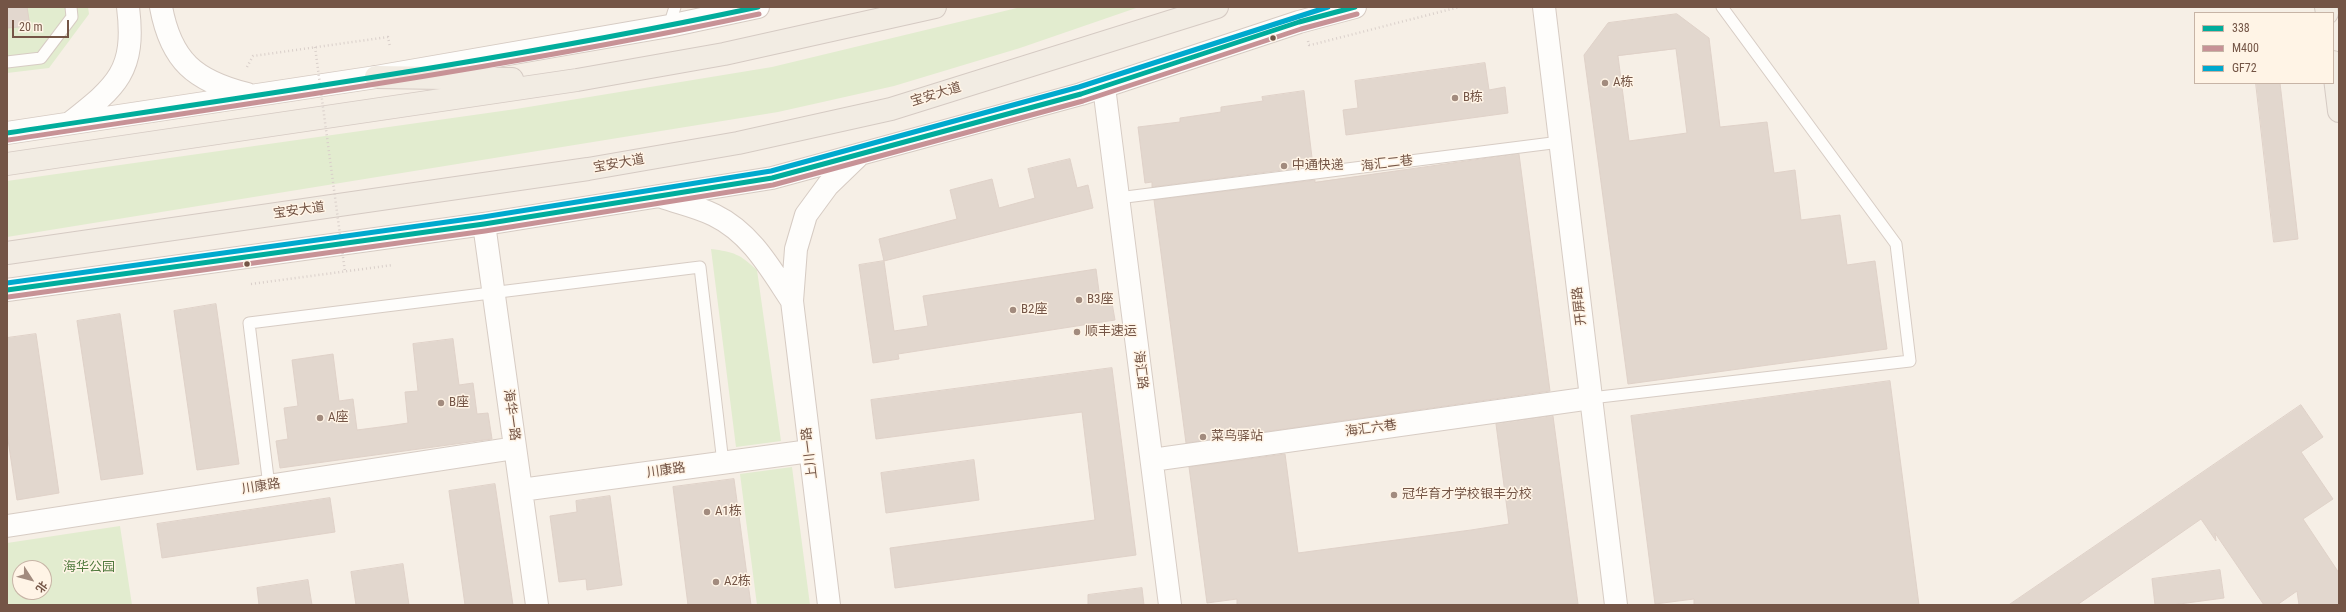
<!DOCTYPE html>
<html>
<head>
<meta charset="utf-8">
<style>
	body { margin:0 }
	#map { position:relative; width:2346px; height:612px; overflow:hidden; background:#f6efe6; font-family:"Roboto Condensed","Noto Sans SC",sans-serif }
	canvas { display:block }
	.frame { position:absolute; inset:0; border:8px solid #745546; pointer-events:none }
	.legend { position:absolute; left:2194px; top:12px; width:140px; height:72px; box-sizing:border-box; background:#fff4e6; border:1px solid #c7b4a6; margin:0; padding:5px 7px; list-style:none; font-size:12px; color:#745546 }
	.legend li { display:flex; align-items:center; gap:8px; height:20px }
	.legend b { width:20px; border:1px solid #c7b4a6 }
	.north { position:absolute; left:12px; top:560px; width:40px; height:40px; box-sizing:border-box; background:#fff4e6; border:1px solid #c7b4a6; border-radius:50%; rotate:126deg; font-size:11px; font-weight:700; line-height:16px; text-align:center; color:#745546 }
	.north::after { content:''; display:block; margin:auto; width:14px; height:18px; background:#a28b7e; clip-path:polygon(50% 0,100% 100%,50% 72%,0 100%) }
	.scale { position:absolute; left:12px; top:20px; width:57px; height:18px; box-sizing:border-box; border:2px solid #745546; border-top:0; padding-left:5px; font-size:12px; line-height:14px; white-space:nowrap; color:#745546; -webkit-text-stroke:3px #fff4e6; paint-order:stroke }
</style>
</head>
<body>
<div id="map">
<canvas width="2346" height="612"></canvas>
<div class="frame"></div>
<ul class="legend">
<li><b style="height:5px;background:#01ad9c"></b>338</li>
<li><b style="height:5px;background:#c79296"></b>M400</li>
<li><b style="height:5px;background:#00a9ce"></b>GF72</li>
</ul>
<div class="north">北</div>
<div class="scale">20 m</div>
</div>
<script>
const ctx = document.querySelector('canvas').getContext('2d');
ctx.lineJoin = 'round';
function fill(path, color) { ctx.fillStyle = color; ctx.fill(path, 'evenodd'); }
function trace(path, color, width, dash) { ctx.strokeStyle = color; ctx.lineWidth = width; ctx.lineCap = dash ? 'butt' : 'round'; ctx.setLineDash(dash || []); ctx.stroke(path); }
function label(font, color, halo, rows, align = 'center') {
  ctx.font = font + ' "Roboto Condensed","Noto Sans SC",sans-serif'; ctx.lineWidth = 3; ctx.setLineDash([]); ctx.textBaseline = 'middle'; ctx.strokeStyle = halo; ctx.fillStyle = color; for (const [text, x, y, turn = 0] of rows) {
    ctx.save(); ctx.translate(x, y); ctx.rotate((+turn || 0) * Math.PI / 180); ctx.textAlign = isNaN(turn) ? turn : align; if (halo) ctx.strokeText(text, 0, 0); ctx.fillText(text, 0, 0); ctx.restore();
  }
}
fill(new Path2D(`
	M7 7H88L89 14 49 68 7 73Z
	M1021 7H1139L1020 48 894 86 778 112 7 237V181L516 109 772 67Z
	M711 249C734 252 740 254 757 270L781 441 736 447Z
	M792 467 810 605H757L740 474Z
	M120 526 132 605H7V543ZM20 568H44V592H20Z`), '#e2eccf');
const building = new Path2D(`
	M7 7H27L30 26 7 28Z
	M1677 14 1709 38 1720 127 1767 122 1774 173 1795 170 1801 220 1840 215 1847 265 1875 261 1887 349 1628 384 1584 55 1608 23ZM1676 49 1687 133 1629 141 1618 56Z
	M1485 63 1489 90 1505 87 1508 113 1346 135 1343 110 1358 108 1355 81Z
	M2256 83H2280L2298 239 2274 242Z
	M1304 91 1313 166 1152 187V182L1145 183 1138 127 1180 122V118L1221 112V107L1263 101 1262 97Z
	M1519 154 1550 391 1186 443 1154 200 1315 180V182Z
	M1070 159 1077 188 1088 185 1093 208 884 261 879 239 957 219 950 190 992 179 999 208 1035 198 1028 169Z
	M884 261 894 331 928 326 923 296 1096 269 1100 299 1111 297 1115 320 898 354 899 359 873 363 859 265Z
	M216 304 239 464 197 470 174 311Z
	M120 314 143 474 101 480 77 321Z
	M36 334 59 493 17 500 7 433V338Z
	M453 339 459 385 473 383 477 414 488 413 492 439 280 468 276 441 288 439 284 408 298 406 292 360 333 354 339 401 353 399 357 430 388 426 408 423 405 392 418 391 413 344Z
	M1112 368 1136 555 895 588 890 548 1095 520 1082 412 876 439 871 400Z
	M1890 381 1919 605H1694V599L1655 604 1631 416Z
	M2301 405 2323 437 2301 452 2333 499 2303 519 2339 573V605H2299L2297 591 2277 605H2264L2215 533 2216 541 2201 519 2077 605H2009Z
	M1553 416 1578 604 1237 605V599L1207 603 1189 467 1285 454 1298 553 1471 530 1509 524 1496 424Z
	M974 460 979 500 886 513 881 473Z
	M734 479 751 605H688L673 487Z
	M495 484 513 605H465L449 491Z
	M610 496 622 585 587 590 586 579 559 582 550 516 577 512 576 501Z
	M330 498 335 532 162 558 157 524Z
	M403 564 409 605H356L351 572Z
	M2220 570 2224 598 2172 605H2155L2152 579Z
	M308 580 312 605H259L257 588Z
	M1142 588 1144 605H1088V595Z`);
fill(building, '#e2d7ce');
trace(building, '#dfd1c8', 1);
const service = new Path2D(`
	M669 26 675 7
	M7 62 41 58 72 17 71 7
	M1118 198 1560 142
	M1591 398 1910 361 1896 244 1722 7
	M269 486 249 323 700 267 723 463`);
const minor = new Path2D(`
	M1104 87 1170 605
	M484 224 537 605
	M1152 460 1591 398
	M521 490 810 451
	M7 526 515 448`);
const tertiary = new Path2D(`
	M1544 7 1616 605`);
const secondary = new Path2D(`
	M161 7C171 61 195 81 247 94
	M70 123C117 86 136 71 128 7
	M7 133 376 77 669 26 758 7
	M662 197C679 203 698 207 714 215 751 233 770 268 792 301
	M7 290 484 224 772 178 1081 94 1299 22 1355 7
	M829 605 792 301 796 249 806 215 828 185 857 157`);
const primary = new Path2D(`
	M2326 7 2327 13
	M2333 62 2339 111
	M376 77 512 79
	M7 164 577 80 724 54 935 7
	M7 253 588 169 738 143 891 109 1217 7`);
trace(service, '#d7ccc4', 13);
trace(minor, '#d7ccc4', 24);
trace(tertiary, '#d7ccc4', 24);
trace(secondary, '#d6cbc3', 24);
trace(primary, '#d5cac3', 24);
trace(new Path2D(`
	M1308 41 1309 45 1315 44 1459 7
	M247 67 253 56 388 37 390 47
	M251 284 393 265`), '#d9cfca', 2.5, [1, 3]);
trace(service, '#fefdfb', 11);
trace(minor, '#fefdfb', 22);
trace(tertiary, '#fefdfb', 22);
trace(secondary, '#fefdfb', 22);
trace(primary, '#f2ece3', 22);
trace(new Path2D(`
	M315 47 345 272`), '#d9cfca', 2.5, [1, 3]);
trace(new Path2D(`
	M7 133C258 95 510 60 758 7
	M7 290 484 224 772 178 1081 94 1299 22 1355 7`), '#01ad9c', 5);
trace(new Path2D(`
	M8 140C259 102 511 67 759 14
	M8 297 485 231 773 185 1083 101 1301 29 1357 14`), '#c79296', 5);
trace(new Path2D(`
	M7 283 483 217 771 171 1079 87 1328 7`), '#00a9ce', 5);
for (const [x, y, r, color] of [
	[1273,38,3.5,"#745546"],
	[1605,83,4,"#a28b7e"],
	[1455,98,4,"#a28b7e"],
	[1284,166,4,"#a28b7e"],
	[247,264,3.5,"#745546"],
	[1079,300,4,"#a28b7e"],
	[1013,310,4,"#a28b7e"],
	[1077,332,4,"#a28b7e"],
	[441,403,4,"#a28b7e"],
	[320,418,4,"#a28b7e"],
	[1203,437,4,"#a28b7e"],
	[1394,495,4,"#a28b7e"],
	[707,512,4,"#a28b7e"],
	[716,582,4,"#a28b7e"]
]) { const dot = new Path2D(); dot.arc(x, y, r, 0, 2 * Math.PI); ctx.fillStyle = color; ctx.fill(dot); trace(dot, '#fff4e6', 1.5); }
label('13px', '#745546', '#fff4e6', [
	["A栋",1613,83],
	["B栋",1463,98],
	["中通快递",1292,166],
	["B3座",1087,300],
	["B2座",1021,310],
	["顺丰速运",1085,332],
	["B座",449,403],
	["A座",328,418],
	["菜鸟驿站",1211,437],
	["冠华育才学校银丰分校",1402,495],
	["A1栋",715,512],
	["A2栋",724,582]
], 'left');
label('13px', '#745546', '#fff4e6', [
	["宝安大道",936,95,-17],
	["宝安大道",619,164,-10],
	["海汇二巷",1387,164,-7],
	["宝安大道",299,211,-8],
	["开屏路",1580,306,-97],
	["海汇路",1140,370,83],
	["海华一路",511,415,82],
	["海汇六巷",1371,429,-8],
	["上川一路",810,453,-97],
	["川康路",666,471,-8],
	["川康路",261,487,-9]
]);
label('13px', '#517a3e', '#fff4e6', [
	["海华公园",89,568]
]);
</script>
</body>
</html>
